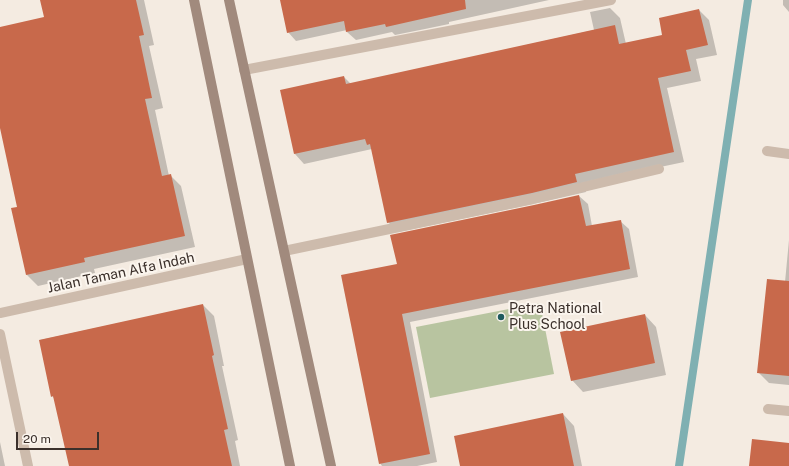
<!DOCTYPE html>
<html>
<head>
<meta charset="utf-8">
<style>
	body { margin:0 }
	#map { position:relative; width:789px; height:466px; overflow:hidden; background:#f4ebe1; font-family:"Public Sans",sans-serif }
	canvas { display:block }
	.scale { position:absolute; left:16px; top:432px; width:83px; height:18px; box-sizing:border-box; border:2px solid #3b302b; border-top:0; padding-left:5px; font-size:12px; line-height:14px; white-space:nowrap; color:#3b302b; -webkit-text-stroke:3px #fbf5ee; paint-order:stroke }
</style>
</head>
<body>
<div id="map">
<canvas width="789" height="466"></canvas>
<div class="scale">20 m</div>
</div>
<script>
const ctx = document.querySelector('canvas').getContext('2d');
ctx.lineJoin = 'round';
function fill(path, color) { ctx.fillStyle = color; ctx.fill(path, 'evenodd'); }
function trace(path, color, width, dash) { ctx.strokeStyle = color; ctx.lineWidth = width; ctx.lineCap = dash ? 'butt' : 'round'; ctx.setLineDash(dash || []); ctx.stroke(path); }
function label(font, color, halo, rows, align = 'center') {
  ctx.font = font + ' "Public Sans",sans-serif'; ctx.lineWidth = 4; ctx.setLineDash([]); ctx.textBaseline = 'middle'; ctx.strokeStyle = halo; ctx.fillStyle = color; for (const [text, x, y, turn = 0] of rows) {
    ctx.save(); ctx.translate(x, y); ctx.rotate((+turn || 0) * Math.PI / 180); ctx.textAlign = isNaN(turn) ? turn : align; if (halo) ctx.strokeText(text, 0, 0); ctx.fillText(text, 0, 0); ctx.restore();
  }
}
fill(new Path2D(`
	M540 303 554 374 430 398 416 327Z`), '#b8c4a0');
fill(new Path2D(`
	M41 0H144L154 45 149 46 163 108 155 110 169 176H171L181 186 195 247 94 269 95 273 38 286 27 275 19 207 0 123V28L45 18Z
	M281 0H549L449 22V24L425 29 395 35 392 32 356 40 347 32V30L296 41 288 32Z
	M783 0H789V12L783 5Z
	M610 8 620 18 626 44 663 36 699 10 709 20 717 55 696 59 701 81 667 88 684 162 584 183 586 192 542 202 398 232 388 222 372 149 304 164 295 154 281 91 344 77 351 84 594 30 590 12Z
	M579 196 588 204 592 226 620 221 629 229 638 277 410 322 437 462 417 466H382L380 463 398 265Z
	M789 240V385L769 383 758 372 785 282Z
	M203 305 214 316 224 366H222L238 440 235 441 240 466H70L55 399 52 396 40 340Z
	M645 315 656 327 666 375 583 392 572 380Z
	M563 414 574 426 582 466H461Z
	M0 442 5 466H0Z`), '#0003');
trace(new Path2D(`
	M679 466 748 0`), '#7fb0b2', 8);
fill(new Path2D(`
	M40 0H136L144 35 139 36 152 98 145 99 162 176 171 174 185 236 84 258 85 262 26 275 11 208 17 207 0 128V27L44 17Z
	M280 0H465L466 9 386 27 385 24 346 32 344 21 287 33Z
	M699 9 708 45 686 50 691 71 658 78 674 152 575 174 577 182 532 193 387 223 370 144 367 145 365 139 294 154 280 90 344 76 346 84 615 25 619 44 662 35 659 18Z
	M579 195 586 226 621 220 630 269 402 314 430 454 379 464 341 275 397 264 390 235 534 205Z
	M767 279 789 281V376L757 373Z
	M203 304 214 355 212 356 228 429 224 430 232 466H69L53 396 51 397 39 340Z
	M645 314 655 363 571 381 560 332Z
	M563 413 574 466H460L454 436Z
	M752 439 789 443V466H749Z`), '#c8694b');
trace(new Path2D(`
	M244 70 611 0
	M767 151 789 154
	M284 251 533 199 659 169
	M0 313 247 259
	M0 334 28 466
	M768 409 789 411`), '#cdbbac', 10);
trace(new Path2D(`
	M194 0 290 466
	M229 0 331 466`), '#a18a7d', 10);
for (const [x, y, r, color] of [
	[501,317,4,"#1f5a5e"]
]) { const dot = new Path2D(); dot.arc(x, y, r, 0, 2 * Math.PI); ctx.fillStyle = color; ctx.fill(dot); trace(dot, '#fbf5ee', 1.5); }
label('14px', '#3b302b', '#fbf5ee', [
	["Jalan Taman Alfa Indah",121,273,-12]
]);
label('14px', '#3b302b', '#fbf5ee', [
	["Petra National",509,309],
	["Plus School",509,325]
], 'left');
</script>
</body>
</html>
